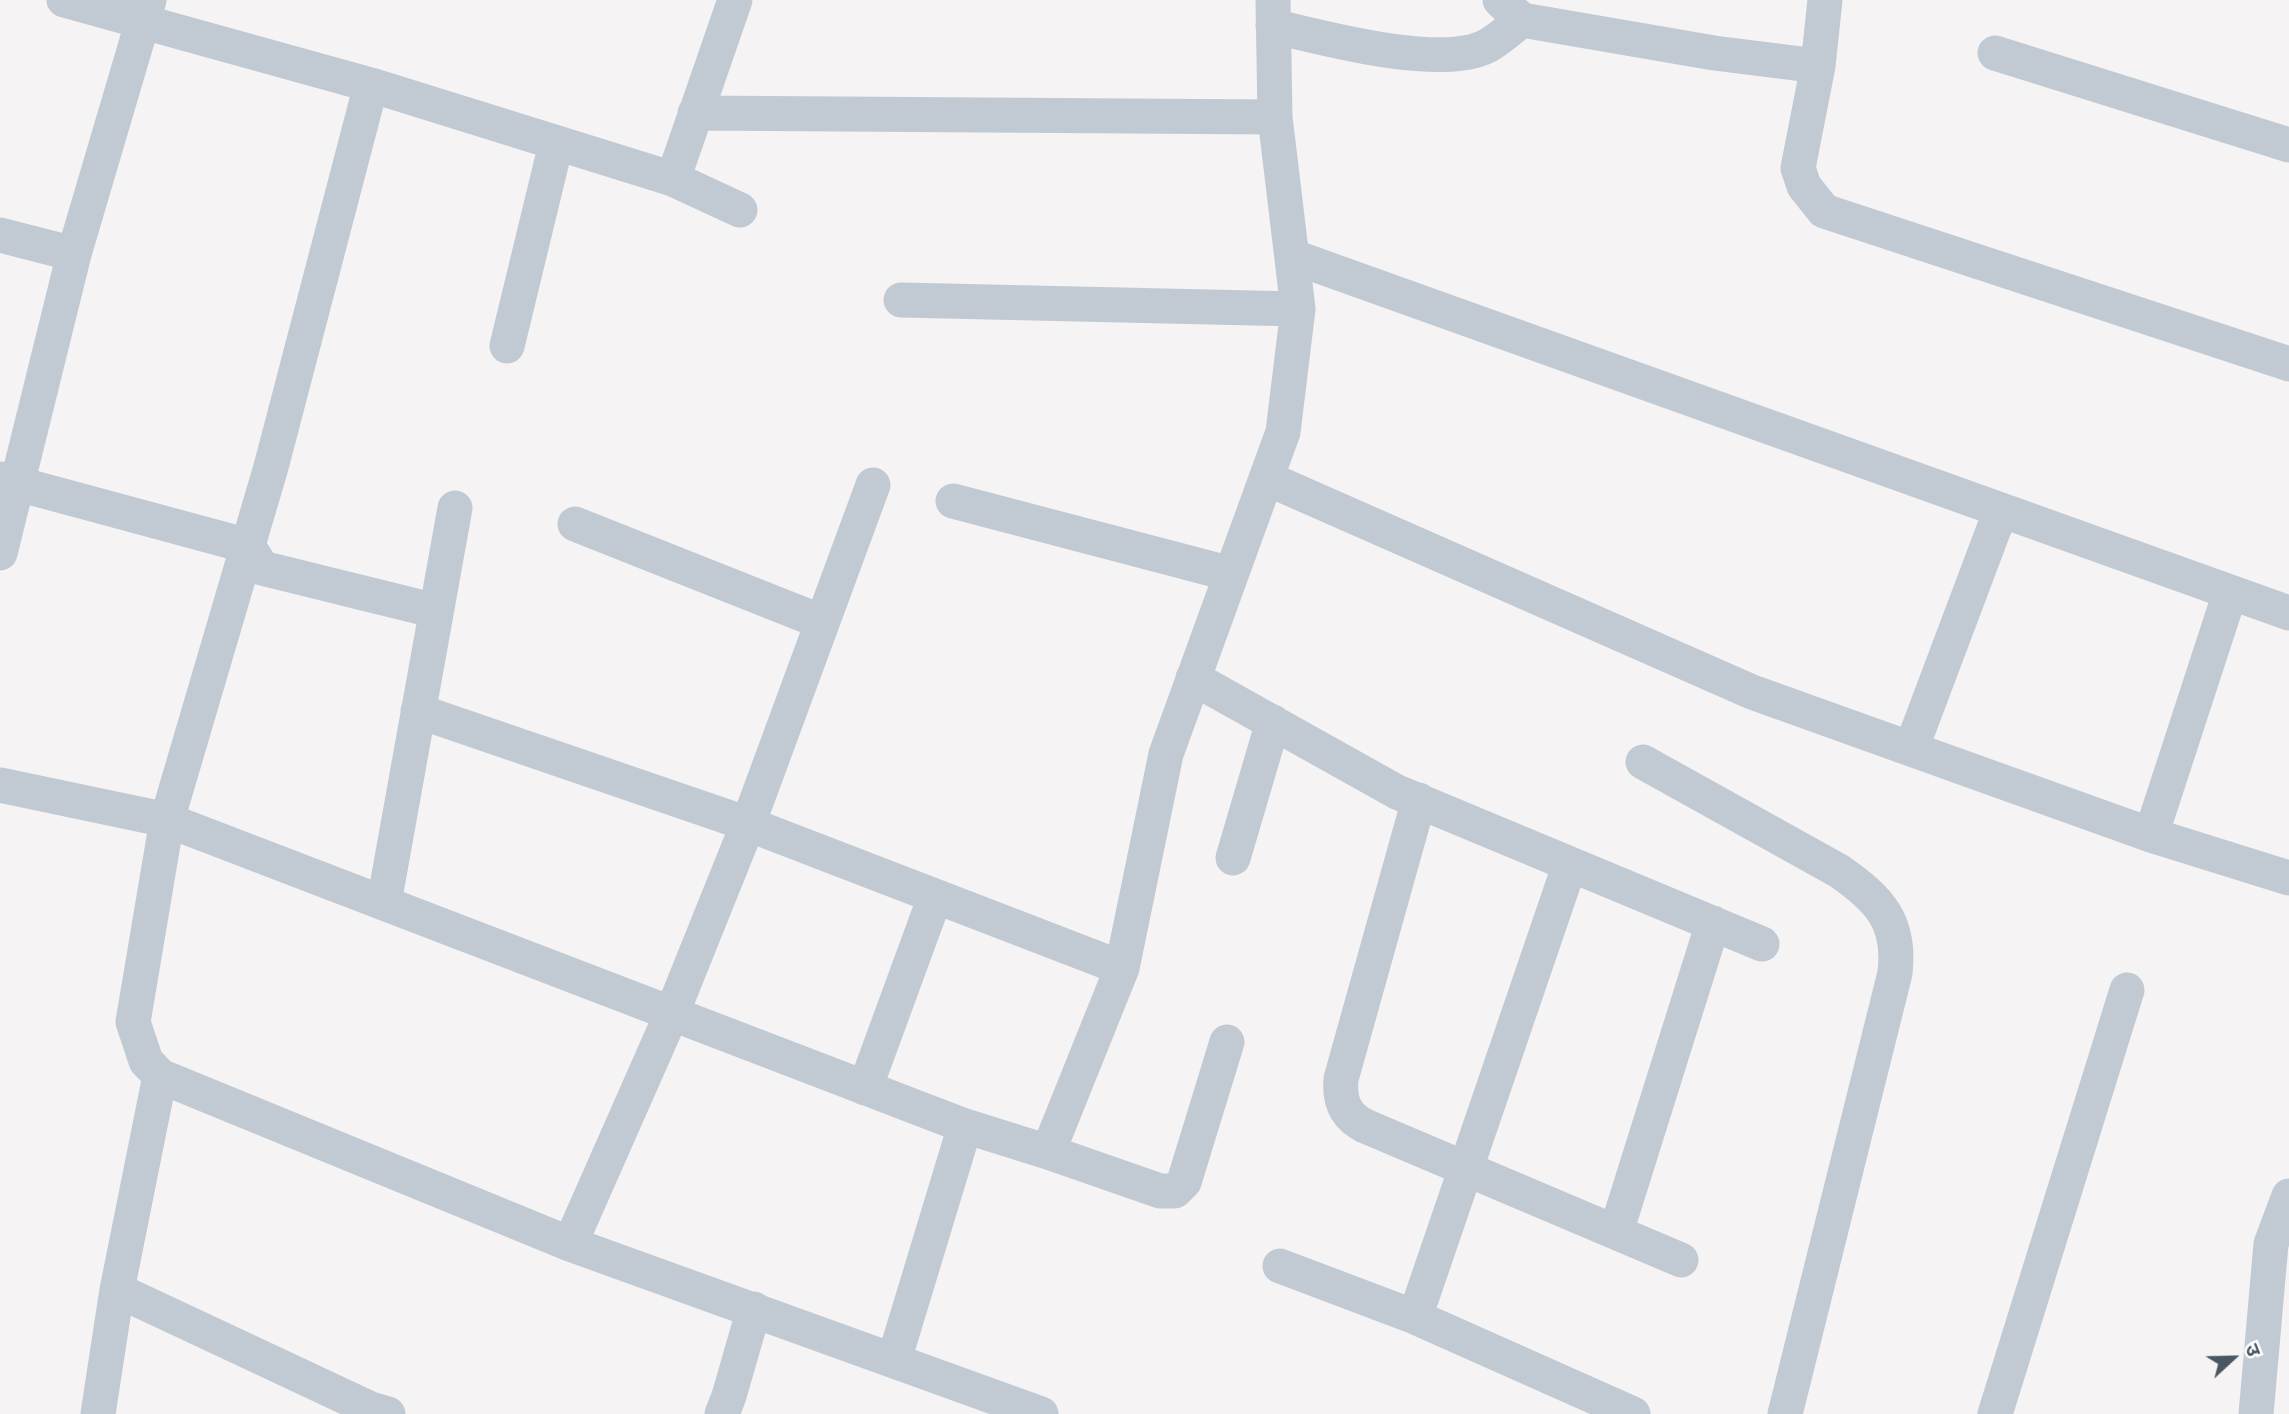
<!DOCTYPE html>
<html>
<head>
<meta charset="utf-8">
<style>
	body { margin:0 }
	#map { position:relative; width:2289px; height:1414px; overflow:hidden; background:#f5f3f3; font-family:"Roboto Condensed","Noto Sans Devanagari",sans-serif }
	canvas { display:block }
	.north { position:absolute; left:2198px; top:1323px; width:70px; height:70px; -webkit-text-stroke:5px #fff; paint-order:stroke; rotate:68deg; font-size:19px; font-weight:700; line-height:28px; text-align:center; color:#4a5661 }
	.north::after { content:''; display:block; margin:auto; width:24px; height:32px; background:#4a5661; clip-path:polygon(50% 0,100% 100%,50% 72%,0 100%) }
</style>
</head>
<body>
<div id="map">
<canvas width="2289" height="1414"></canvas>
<div class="north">उ</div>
</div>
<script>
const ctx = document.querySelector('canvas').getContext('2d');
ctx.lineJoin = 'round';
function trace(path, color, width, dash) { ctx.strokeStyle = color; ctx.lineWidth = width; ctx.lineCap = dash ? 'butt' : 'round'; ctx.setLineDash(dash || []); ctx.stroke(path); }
trace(new Path2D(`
	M64 0 371 85 271 467 167 820 133 1022 146 1061 160 1076
	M1500 0 1522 20 1714 53 1818 66 1825 0
	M1273 26C1323 38 1441 70 1487 46 1499 40 1511 28 1522 20
	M1995 53 2289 145
	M1818 66 1798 168 1804 186 1824 211 2289 364
	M371 85 673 179 740 210
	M695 113 1275 117
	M673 179 735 0
	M0 235 74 254 149 0
	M1294 257 2289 613
	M901 300 1298 309
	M507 346 556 144
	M1266 478 1752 692 2151 835 2289 878
	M0 479 248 546 262 568 436 611
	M873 485 748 824 1122 968
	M953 501 1231 574
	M575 524 822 622
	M0 553 74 254
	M1193 678 1397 792 1762 944
	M418 711 748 824 672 1013 570 1244
	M1911 749 2001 510
	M1643 762 1839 871C1879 899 1901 921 1895 973L1785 1414
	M0 785 167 820 965 1126 894 1360
	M1419 800 1341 1079C1339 1101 1345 1116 1365 1126L1681 1260
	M2151 835 2230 593
	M1233 858 1273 722
	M384 903 455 508
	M865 1088 935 897
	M965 1126 1048 1152 1122 968 1166 754 1283 432 1298 309 1275 117 1273 0
	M1048 1152 1160 1191H1175L1184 1182 1227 1042
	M1616 1232 1713 923
	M1280 1266 1415 1317 1633 1414
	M117 1290 371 1409 388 1414
	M1415 1317 1570 864
	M98 1414 117 1290 160 1076 570 1244 1041 1414
	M722 1414 729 1396 754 1309
	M1995 1414 2127 990
	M2256 1414 2271 1244 2289 1196`), '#c1cad2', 35);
</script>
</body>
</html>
